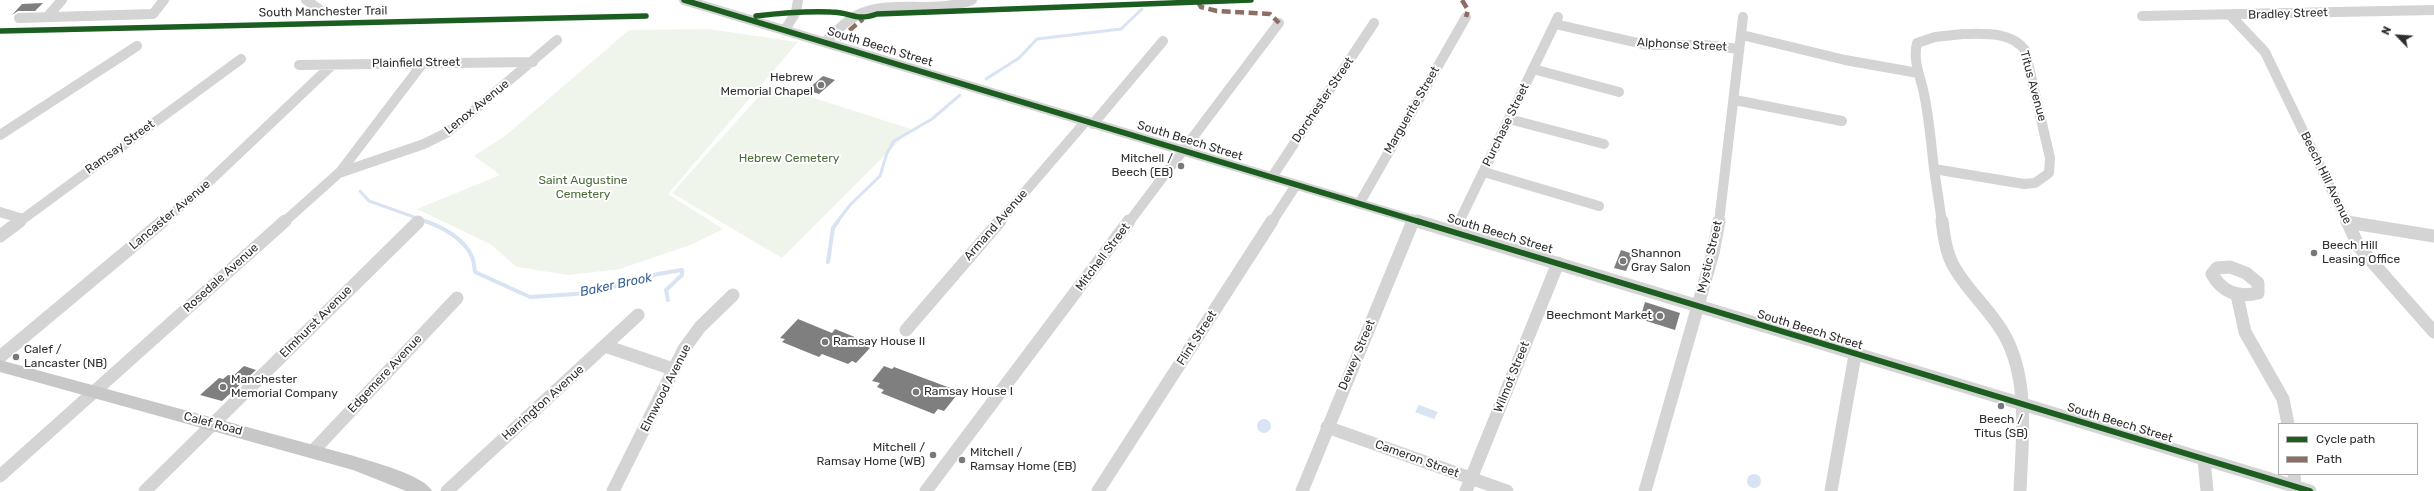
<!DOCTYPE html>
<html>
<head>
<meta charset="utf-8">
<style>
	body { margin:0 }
	#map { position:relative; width:2434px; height:491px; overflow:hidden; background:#fff; font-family:Rubik,sans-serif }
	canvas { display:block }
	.legend { position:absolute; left:2278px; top:423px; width:140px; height:52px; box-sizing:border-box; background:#fff; border:1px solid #acacac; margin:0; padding:5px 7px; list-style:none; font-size:12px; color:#2f2f2f }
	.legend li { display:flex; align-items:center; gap:8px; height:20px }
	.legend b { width:20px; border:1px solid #acacac }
	.north { position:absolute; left:2378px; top:16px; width:40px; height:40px; -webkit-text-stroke:3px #fff; paint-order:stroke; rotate:295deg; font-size:11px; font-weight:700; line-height:16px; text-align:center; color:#2f2f2f }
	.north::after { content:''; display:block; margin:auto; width:14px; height:18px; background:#2f2f2f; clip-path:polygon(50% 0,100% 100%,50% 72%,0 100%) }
</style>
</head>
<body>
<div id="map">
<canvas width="2434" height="491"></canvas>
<ul class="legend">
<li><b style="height:5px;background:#1b5e20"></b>Cycle path</li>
<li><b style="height:5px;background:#8d6e63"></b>Path</li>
</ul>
<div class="north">N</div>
</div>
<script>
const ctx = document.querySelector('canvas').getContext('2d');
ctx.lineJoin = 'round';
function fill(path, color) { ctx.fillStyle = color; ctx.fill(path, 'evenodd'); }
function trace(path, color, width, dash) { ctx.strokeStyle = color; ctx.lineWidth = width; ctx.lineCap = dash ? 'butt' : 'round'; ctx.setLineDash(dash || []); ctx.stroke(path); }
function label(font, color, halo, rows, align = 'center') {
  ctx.font = font + ' Rubik,sans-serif'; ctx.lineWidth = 4; ctx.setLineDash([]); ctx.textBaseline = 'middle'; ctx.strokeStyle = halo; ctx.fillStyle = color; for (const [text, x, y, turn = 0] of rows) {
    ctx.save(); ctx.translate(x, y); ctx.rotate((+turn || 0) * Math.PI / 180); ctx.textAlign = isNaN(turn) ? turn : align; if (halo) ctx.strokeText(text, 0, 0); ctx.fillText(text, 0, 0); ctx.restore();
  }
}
fill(new Path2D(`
	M708 29 798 42 668 194 723 229 693 244 620 269 568 275 517 267 490 244 417 209 500 175 474 156 505 136 629 30Z
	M770 84 911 129 782 258 672 193Z`), '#f0f5ec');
fill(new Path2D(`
	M1419 405 1438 412 1434 419 1415 412Z
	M1257 426a7 7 0 1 1 14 0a7 7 0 1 1-14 0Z
	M1747 481a7 7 0 1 1 14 0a7 7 0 1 1-14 0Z`), '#d8e4f3');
trace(new Path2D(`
	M986 79 1019 58 1037 39 1121 29 1142 9
	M360 191 369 201 428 222
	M837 222 850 205 880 176 887 153 894 141 932 119 960 95`), '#d8e4f3', 3);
trace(new Path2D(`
	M425 221C442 227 465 239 472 257 474 261 474 267 475 272L530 297 590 293 658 274 682 270V275L666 290 668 300
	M828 262 833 228 838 221`), '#d8e4f3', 4);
fill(new Path2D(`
	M43 3 35 11H18L12 15 22 4Z
	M823 76 835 80 819 94 807 90Z
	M1621 250 1633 254 1626 271 1614 268Z
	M1645 302 1680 313 1675 330 1640 319Z
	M798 319 832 333 835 329 867 342 864 345 870 348 856 363 852 361 848 364 822 354 819 357 782 342 785 339 780 338Z
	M244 366 256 370 222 401 200 395 219 378 223 379 228 375 233 376Z
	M884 366 892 369 894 367 953 389 949 393 956 396 944 411 938 409 934 414 881 393 884 390 877 387 880 383 872 381Z`), '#7f7f7f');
trace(new Path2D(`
	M306 0 319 9
	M684 0 1420 222
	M2142 16 2434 10
	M2231 16 2265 52 2347 222
	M47 17 62 0
	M19 18 153 14 164 0
	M1555 24 1647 45H1704L1739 49
	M785 30 796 12 798 0
	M1963 34C1984 34 2011 31 2025 50L2050 158 2049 173 2035 183 2024 184 1934 169C1931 143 1929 115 1923 89 1919 73 1913 60 1917 43L1935 37Z
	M1742 35 1845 60 1918 73
	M825 42C836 32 847 19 862 13 895 0 935 14 972 0
	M299 65 533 62
	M1533 69 1619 92
	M1735 100 1842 121
	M1509 119 1604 144
	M1093 124 1163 41
	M0 135 137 46
	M1934 169 1942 222
	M342 172 424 144 448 132 557 40
	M1484 172 1599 206
	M1272 177 1374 23
	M1359 204 1466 17
	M0 212 23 219
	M19 222 241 59
	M162 222 198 192 332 65
	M284 222 340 172 423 63
	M999 222 1086 121
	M1129 222 1279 23
	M1272 222 1296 185
	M1413 222 1414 220
	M1459 222 1558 17
	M1719 222 1743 17
	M2347 222H2349`), '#d4d4d4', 10);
trace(new Path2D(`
	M1417 221 2310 491
	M1942 221C1944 236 1946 252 1953 265 1967 291 1991 310 2005 336 2030 382 2022 441 2020 491
	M2347 221 2359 247 2434 332
	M2347 222 2434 236
	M1454 232 1459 221
	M0 236 20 221
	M2230 267 2246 273 2258 283V293C2238 298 2222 292 2212 274L2217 268Z
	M2237 295 2245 332 2283 399 2288 424
	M906 330 1000 221
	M605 346 673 369
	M0 357 163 221
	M1327 427 1507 491
	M313 451 457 298
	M2204 459 2207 491
	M2294 474 2295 486
	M0 476 285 221
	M145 491 418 222
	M447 491 638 315
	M613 491 684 349 700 327 733 295
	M926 491 1129 221
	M1098 491 1272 221
	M1302 491 1413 221
	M1466 491 1558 263
	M1645 491 1713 253 1719 221
	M1831 491 1855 355`), '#d4d4d4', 13);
fill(new Path2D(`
	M0 360 354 456C372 462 424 475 432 491H406L353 470 0 372Z`), '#c7c7c7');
trace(new Path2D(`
	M1462 0 1468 10 1466 17
	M1198 2 1201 7 1217 11 1270 14 1279 23
	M839 39 863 19`), '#8d6e63', 4.5, [9, 4.5]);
trace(new Path2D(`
	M684 0 1420 222
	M756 16C781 13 806 11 831 12 852 12 854 22 877 14L1251 0
	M0 31 646 16`), '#1b5e20', 5.5);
trace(new Path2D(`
	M1417 221 2310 491`), '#1b5e20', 6);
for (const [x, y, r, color] of [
	[821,85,4,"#787878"],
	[1181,166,4,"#787878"],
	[2314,253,4,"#787878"],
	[1623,261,4,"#787878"],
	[1660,316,4,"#787878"],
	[825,342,4,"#787878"],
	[16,357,4,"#787878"],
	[223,387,4,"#787878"],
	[916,392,4,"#787878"],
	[2001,406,4,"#787878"],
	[933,455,4,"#787878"],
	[962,460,4,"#787878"]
]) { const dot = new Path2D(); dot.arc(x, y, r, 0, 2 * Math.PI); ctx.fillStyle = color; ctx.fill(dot); trace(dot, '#fff', 1.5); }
label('12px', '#2f2f2f', '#fff', [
	["South Manchester Trail",323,12,-1],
	["Bradley Street",2288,14,-2],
	["Alphonse Street",1682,45,3],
	["South Beech Street",880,47,17],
	["Plainfield Street",416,63,-1],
	["Titus Avenue",2033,86,75],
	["Dorchester Street",1323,100,-56],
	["Lenox Avenue",477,107,-39],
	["Marguerite Street",1412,110,-60],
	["Purchase Street",1506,125,-64],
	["South Beech Street",1190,141,17],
	["Ramsay Street",120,147,-36],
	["Beech Hill Avenue",2326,178,64],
	["Lancaster Avenue",170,215,-40],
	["Armand Avenue",996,225,-49],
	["South Beech Street",1500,234,17],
	["Mitchell Street",1103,257,-53],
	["Mystic Street",1710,257,-77],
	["Rosedale Avenue",221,278,-42],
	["Elmhurst Avenue",316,322,-45],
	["South Beech Street",1810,330,17],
	["Flint Street",1197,338,-57],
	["Dewey Street",1357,355,-67],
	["Edgemere Avenue",385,374,-47],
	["Wilmot Street",1512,377,-68],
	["Elmwood Avenue",666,388,-63],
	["Harrington Avenue",543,403,-42],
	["South Beech Street",2120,423,17],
	["Calef Road",213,424,15],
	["Cameron Street",1417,459,20]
]);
label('12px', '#2f2f2f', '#fff', [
	["Hebrew",813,78,"right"],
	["Memorial Chapel",813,92,"right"],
	["Mitchell /",1173,159,"right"],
	["Beech (EB)",1173,173,"right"],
	["Beech Hill",2322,246],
	["Leasing Office",2322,260],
	["Shannon",1631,254],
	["Gray Salon",1631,268],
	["Beechmont Market",1652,316,"right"],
	["Ramsay House II",833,342],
	["Calef /",24,350],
	["Lancaster (NB)",24,364],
	["Manchester",231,380],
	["Memorial Company",231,394],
	["Ramsay House I",924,392],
	["Beech /",2001,420,"center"],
	["Titus (SB)",2001,434,"center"],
	["Mitchell /",925,448,"right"],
	["Ramsay Home (WB)",925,462,"right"],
	["Mitchell /",970,453],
	["Ramsay Home (EB)",970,467]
], 'left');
label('12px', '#4a6d39', '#fff', [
	["Hebrew Cemetery",789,159],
	["Saint Augustine",583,181],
	["Cemetery",583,195]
]);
label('italic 13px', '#386396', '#fff', [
	["Baker Brook",616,285,-12]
]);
</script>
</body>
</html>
